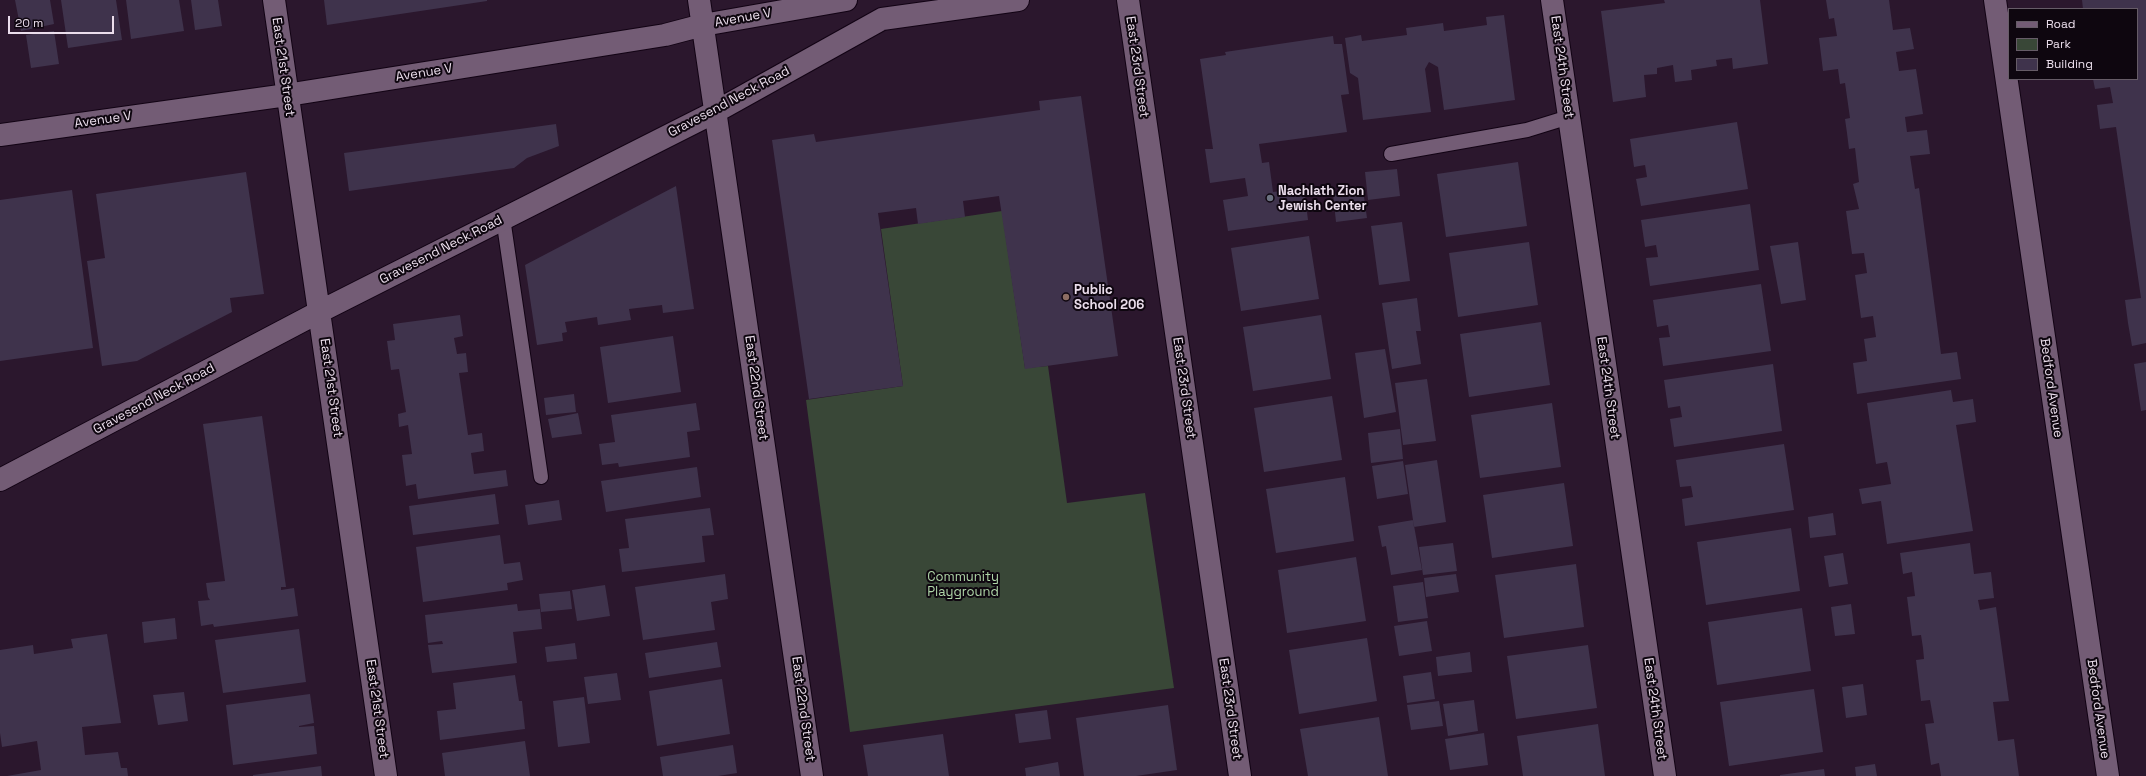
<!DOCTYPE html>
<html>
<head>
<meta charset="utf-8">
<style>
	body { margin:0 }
	#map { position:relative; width:2146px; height:776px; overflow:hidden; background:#2b172d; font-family:"Space Grotesk",sans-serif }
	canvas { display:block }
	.legend { position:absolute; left:2008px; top:8px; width:130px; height:72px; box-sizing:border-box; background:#0e060f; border:1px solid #665c67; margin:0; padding:5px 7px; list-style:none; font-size:12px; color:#ebdeec }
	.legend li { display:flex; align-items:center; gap:8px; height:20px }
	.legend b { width:20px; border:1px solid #665c67 }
	.scale { position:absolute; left:8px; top:16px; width:106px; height:18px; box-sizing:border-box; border:2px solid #ebdeec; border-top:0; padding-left:5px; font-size:12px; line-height:14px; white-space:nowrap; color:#ebdeec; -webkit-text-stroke:3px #0e060f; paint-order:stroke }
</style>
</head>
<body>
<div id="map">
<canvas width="2146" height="776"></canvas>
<ul class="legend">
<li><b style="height:5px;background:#735c75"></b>Road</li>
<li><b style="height:11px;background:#394737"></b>Park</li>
<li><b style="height:11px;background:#3f334c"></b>Building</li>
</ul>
<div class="scale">20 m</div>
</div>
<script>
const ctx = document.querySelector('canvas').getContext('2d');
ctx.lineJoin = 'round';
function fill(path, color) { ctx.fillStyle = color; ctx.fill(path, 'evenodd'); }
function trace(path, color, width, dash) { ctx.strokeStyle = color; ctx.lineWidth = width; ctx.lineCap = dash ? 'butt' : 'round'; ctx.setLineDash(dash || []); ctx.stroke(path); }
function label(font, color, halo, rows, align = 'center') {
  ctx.font = font + ' "Space Grotesk",sans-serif'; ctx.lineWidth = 4; ctx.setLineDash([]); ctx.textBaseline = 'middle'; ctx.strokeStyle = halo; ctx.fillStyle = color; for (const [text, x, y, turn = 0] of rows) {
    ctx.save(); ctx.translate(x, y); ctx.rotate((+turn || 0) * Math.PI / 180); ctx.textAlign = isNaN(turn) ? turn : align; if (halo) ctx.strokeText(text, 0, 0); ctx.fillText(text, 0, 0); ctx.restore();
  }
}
fill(new Path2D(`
	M1002 211 1025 368 1048 366 1067 503 1145 493 1174 688 850 732 806 400 903 386 881 229Z`), '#394737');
fill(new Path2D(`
	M15 0H50L54 24 21 31Z
	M61 0H116L122 40 68 48Z
	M126 0H179L184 31 131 39Z
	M191 0H218L222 26 195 30Z
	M324 0H487V1L327 25Z
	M1664 0H1760L1768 64 1733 69 1732 58 1716 60 1717 66 1691 70 1692 80 1675 82 1673 65 1657 68V74L1644 75 1646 97 1613 102 1601 11 1665 3Z
	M1826 0H1889L1893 30 1910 28 1914 49 1896 52 1899 71 1916 69 1923 114 1905 117 1906 125 1907 132 1927 130 1930 154 1910 156 1915 189 1919 188 1941 354 1957 352 1961 379 1857 394 1853 363 1867 361 1864 339 1876 337 1873 316 1861 318 1855 275 1867 273 1864 253 1852 254 1846 211 1859 209 1853 184 1859 182 1855 148 1849 149 1847 133 1845 119 1850 118 1845 83 1840 84 1838 69 1823 71 1819 38 1837 36 1834 18 1829 19Z
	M2082 0H2146V343L2132 346 2128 323 2125 300 2141 298 2116 127 2100 129 2097 105 2113 103 2110 87 2095 89 2093 79H2137V9H2083Z
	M1504 15 1515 100 1444 110 1438 67 1429 62 1425 69 1431 112 1363 120 1358 78 1350 73 1345 38 1361 35 1362 41 1407 35 1406 28 1443 23 1444 31 1487 25 1486 17Z
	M54 31 59 64 31 68 26 35Z
	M1333 36 1334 44H1342L1349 94 1341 95 1347 132 1259 144 1262 163 1269 162 1273 192 1304 188 1308 220 1228 231 1223 200 1248 196 1245 178 1210 183 1205 149H1213L1200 59 1226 55 1225 52Z
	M1081 96 1118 356 1025 369 999 196 963 201 965 217 918 224 916 208 878 213 903 386 809 399 772 140 814 134 816 142 1040 110 1039 101Z
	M1737 122 1748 189 1641 206 1636 179 1647 177 1645 165 1634 167 1630 139Z
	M556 124 559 146 527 158 514 168 349 191 344 153Z
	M1518 162 1527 226 1446 237 1437 174Z
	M1397 169 1400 196 1368 200 1365 172Z
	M246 172 264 294 230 298 232 312 137 361 102 366 87 261 105 258 96 194Z
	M676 186 694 309 663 313 662 305 629 309 631 320 598 325 597 317 565 322 567 332 562 333 563 341 537 345 525 265Z
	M72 190 93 348 0 361V200Z
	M1363 190 1367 218 1336 222 1333 194Z
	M1750 204 1759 270 1650 286 1646 258 1658 257 1656 245 1645 247 1641 220Z
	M1402 222 1410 281 1379 285 1371 226Z
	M1309 236 1319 299 1241 311 1231 248Z
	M1529 242 1538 305 1458 317 1449 253Z
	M1798 242 1806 300 1781 304 1770 246Z
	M1761 284 1771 351 1663 366 1659 338 1670 337 1669 332 1668 325 1657 327 1653 300Z
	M1417 298 1421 331H1416L1421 364 1392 369 1382 303Z
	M460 315 463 336 454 338 457 354 466 353 468 372 459 373 468 435 482 433 484 451 471 453 474 474 506 470 508 486 418 499 416 484 406 486 402 455 412 454 410 440 408 425 399 427 398 414 406 412 399 369 391 370 387 341 395 340 393 324Z
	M1321 315 1331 379 1253 391 1243 327Z
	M1541 322 1550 385 1469 397 1460 334Z
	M673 336 681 392 608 403 600 347Z
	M1385 349 1396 412 1364 418 1355 353Z
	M2146 362V410L2141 411 2134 364Z
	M1773 364 1782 431 1674 447 1670 419 1682 417 1680 406 1668 408 1664 380Z
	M1427 379 1436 441 1403 445 1395 383Z
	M1951 390 1953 402 1973 399 1976 422 1956 425 1973 531 1887 544 1881 501 1862 504 1859 489 1891 484 1887 462 1876 464 1867 403Z
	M574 394 576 412 546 415 544 398Z
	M1332 396 1342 460 1264 472 1254 408Z
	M696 403 700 430 687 432 690 457 619 467 618 463 602 465 599 444 615 442 611 415Z
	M1552 403 1561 467 1480 478 1471 415Z
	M578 413 582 434 552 438 548 419Z
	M262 416 286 587H281V590L294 588 298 616 214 627 213 624 201 626 198 601 210 600 208 597 206 583 225 581 203 424Z
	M1400 429 1403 459 1371 463 1368 433Z
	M1784 444 1794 510 1685 526 1682 499 1693 497 1691 486 1680 487 1676 460Z
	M1437 460 1446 522 1414 527 1405 465Z
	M1403 461 1408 494 1377 499 1372 466Z
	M697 467 701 497 606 512 601 481Z
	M1345 477 1354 541 1276 553 1266 489Z
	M1564 483 1573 546 1492 558 1483 495Z
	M495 494 499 524 413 535 409 506Z
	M559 500 562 520 528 525 525 505Z
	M710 508 714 535 702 536 705 562 622 572 619 549 629 548 625 519Z
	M1833 513 1836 535 1810 538 1808 517Z
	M1413 520 1422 570 1391 575 1386 546 1382 547 1378 526Z
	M1791 528 1800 591 1706 605 1697 542Z
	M500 535 504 564 520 562 523 580 507 583 508 590 423 602 416 547Z
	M1453 543 1457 571 1423 575 1419 547Z
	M1970 543 1974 574 1991 572 1994 598 1978 600 1980 610 1996 607 2009 701 1993 702 1998 741 2014 739 2019 776H1941L1939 763 1931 765 1925 724 1934 723 1930 700 1921 701 1916 660 1924 659 1923 648 1921 635 1912 636 1907 597 1915 596 1912 572 1903 574 1900 553Z
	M1843 553 1848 584 1829 587 1824 556Z
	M1356 557 1366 621 1287 633 1278 570Z
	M1576 564 1584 627 1504 638 1495 575Z
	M725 574 728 599 711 602 715 630 643 640 635 587Z
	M1456 574 1459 592 1426 597 1424 578Z
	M1423 582 1428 618 1398 622 1393 586Z
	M605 585 610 616 577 621 572 590Z
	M570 591 572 609 541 612 539 594Z
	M517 604 518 611 540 609 542 629 513 632 517 663 432 673 428 645 443 644 442 641 428 643 425 615Z
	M1851 604 1855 634 1835 636 1831 607Z
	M1802 608 1811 671 1717 685 1708 622Z
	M175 618 177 639 144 643 142 622Z
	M1427 621 1432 651 1399 656 1394 626Z
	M299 629 306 682 223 693 215 640Z
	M107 634 121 723 82 727 85 755 118 752 121 768H127L128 776H7L41 770 37 741 2 747 0 733V650L33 645 34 654 73 648 71 639Z
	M1367 638 1377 701 1299 714 1289 650Z
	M717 642 721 667 649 678 645 653Z
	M575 643 577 659 547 662 545 647Z
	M1588 645 1597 708 1516 719 1507 656Z
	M1470 652 1472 672 1438 676 1436 657Z
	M1431 672 1435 699 1407 703 1403 676Z
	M617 673 621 700 588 704 584 677Z
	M515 675 519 701H522L525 729 440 740 437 711 456 709 453 683Z
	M722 679 730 734 657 746 649 691Z
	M1863 684 1867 715 1846 718 1842 687Z
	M1814 689 1823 752 1729 766 1720 702Z
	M184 692 188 721 158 725 153 695Z
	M310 694 314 723 299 726V727L314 726 317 754 233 765 226 705Z
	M584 697 590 743 558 747 553 701Z
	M1474 700 1478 731 1448 736 1443 704Z
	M1439 701 1443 726 1411 730 1407 705Z
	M1168 705 1177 770 1136 776H1084L1076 718Z
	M1047 710 1051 739 1019 743 1015 714Z
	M1379 717 1388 776H1308L1300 729Z
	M1598 724 1605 776H1523L1517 736Z
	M1484 733 1488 765 1450 770 1445 739Z
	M943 734 949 776H868L863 745Z
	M525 741 530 776H445L442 753Z
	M733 745 737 773 718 776H663L660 757Z
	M1058 762 1060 776H1026L1025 768Z
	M1875 764 1877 776H1856L1855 767Z
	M321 766 322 776H253V775Z
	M1824 769 1825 776H1780V775Z`), '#3f334c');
const lane = new Path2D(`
	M1391 154 1527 130 1569 117
	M503 218 541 477`);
const street = new Path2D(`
	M274 0 386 776
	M699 0 812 776
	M1128 0 1240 776
	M1552 0 1665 776
	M0 135 287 95 665 35 703 25 846 0
	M0 480 319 312 715 112 882 19 1018 0`);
const secondary = new Path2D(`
	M1995 0 2108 776`);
trace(lane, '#120314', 16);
trace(street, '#120314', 24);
trace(secondary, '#120314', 24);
trace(lane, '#735c75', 14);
trace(street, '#735c75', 22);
trace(secondary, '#735c75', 22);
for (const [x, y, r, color] of [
	[1270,198,4,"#6b7280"],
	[1066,297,4,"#8d6e63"]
]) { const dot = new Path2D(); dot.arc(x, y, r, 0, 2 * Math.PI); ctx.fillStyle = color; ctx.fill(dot); trace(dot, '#0e060f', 1.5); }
label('13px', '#ebdeec', '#0e060f', [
	["Avenue V",743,18,-10],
	["East 21st Street",283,67,82],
	["East 23rd Street",1137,67,82],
	["East 24th Street",1562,67,82],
	["Avenue V",424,73,-9],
	["Gravesend Neck Road",729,102,-28],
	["Avenue V",103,120,-8],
	["Gravesend Neck Road",441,250,-27],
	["East 21st Street",331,388,82],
	["East 22nd Street",756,388,82],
	["East 23rd Street",1184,388,82],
	["East 24th Street",1608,388,82],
	["Bedford Avenue",2051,388,82],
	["Gravesend Neck Road",154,399,-28],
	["East 21st Street",377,709,82],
	["East 22nd Street",803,709,82],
	["East 23rd Street",1230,709,82],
	["East 24th Street",1655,709,82],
	["Bedford Avenue",2098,709,82]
]);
label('bold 13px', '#ebdeec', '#0e060f', [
	["Nachlath Zion",1278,191],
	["Jewish Center",1278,206],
	["Public",1074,290],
	["School 206",1074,305]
], 'left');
label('13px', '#afd6a8', '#0e060f', [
	["Community",963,577],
	["Playground",963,592]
]);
</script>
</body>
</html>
